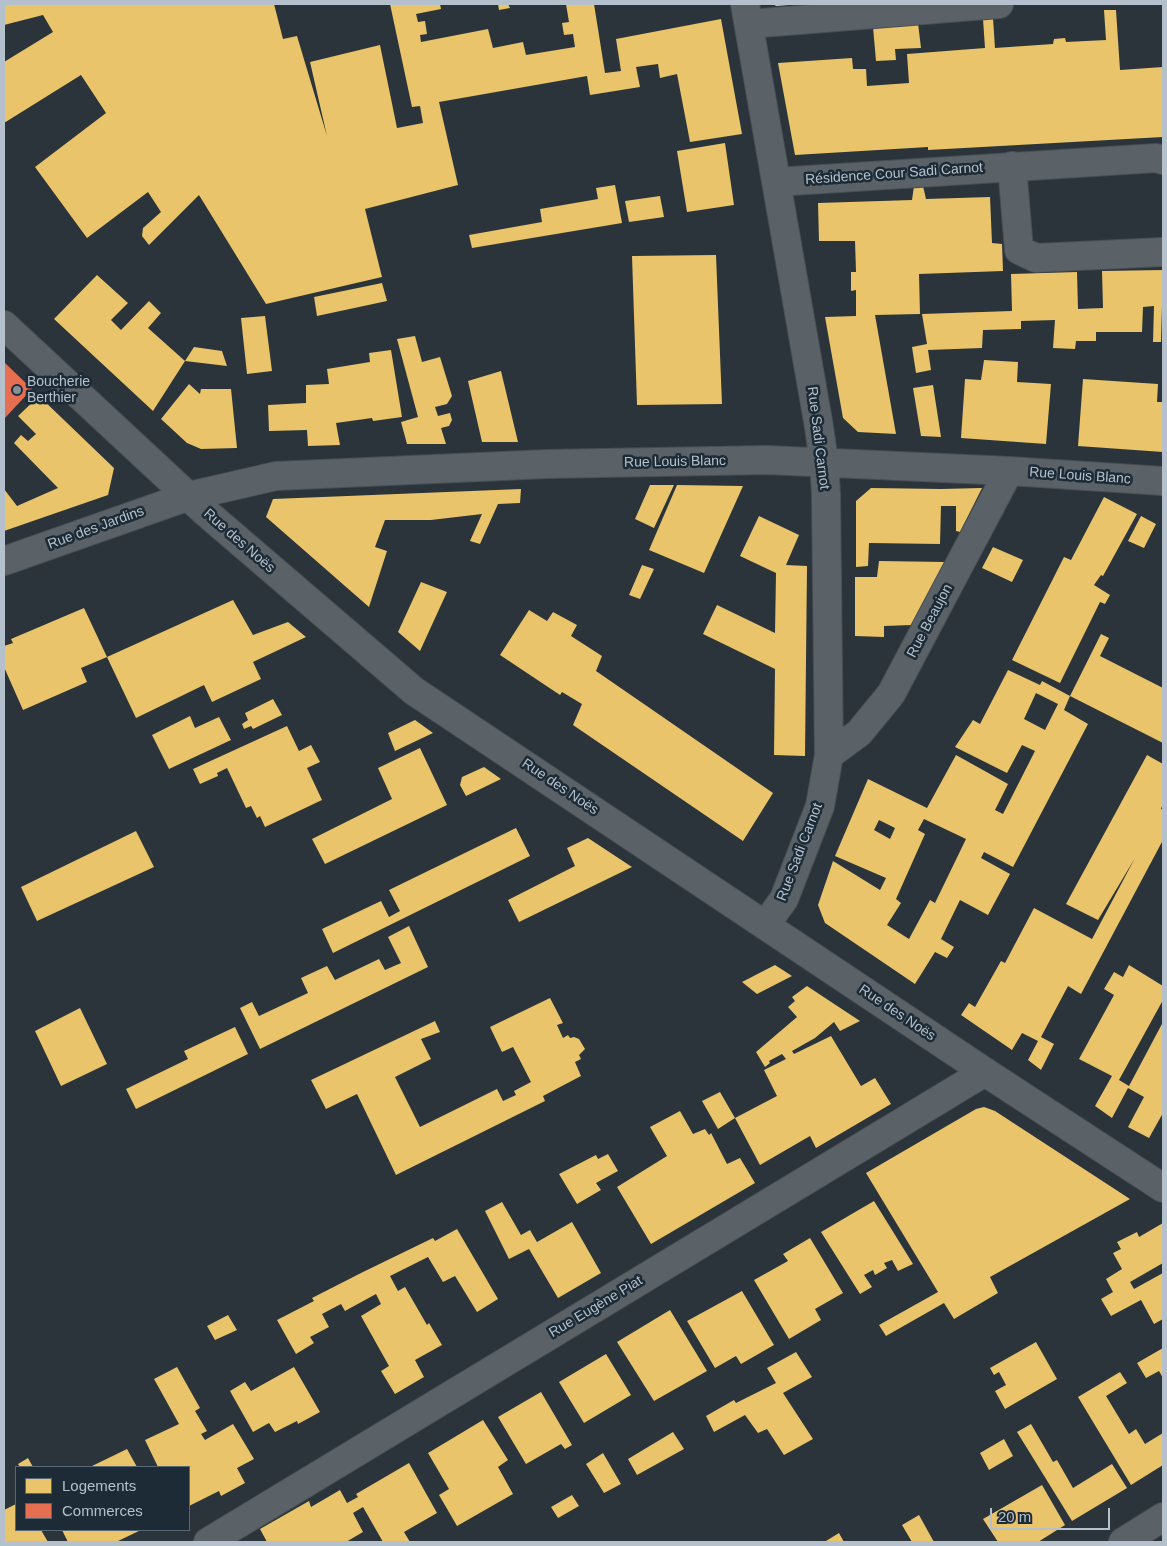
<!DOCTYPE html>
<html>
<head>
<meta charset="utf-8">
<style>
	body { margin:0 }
	#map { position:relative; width:1167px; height:1546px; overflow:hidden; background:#2a343a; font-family:Arial,sans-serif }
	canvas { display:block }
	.frame { position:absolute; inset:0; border:5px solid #b4c0cb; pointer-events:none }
	.legend { position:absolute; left:15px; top:1466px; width:175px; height:65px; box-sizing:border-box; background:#1c2b36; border:1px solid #596772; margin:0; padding:6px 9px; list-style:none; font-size:15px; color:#b4c0cb }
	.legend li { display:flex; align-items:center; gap:10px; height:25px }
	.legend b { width:25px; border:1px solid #596772 }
	.scale { position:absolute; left:990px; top:1508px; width:120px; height:22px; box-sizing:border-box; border:2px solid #b4c0cb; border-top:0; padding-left:6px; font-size:15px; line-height:18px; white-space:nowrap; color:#b4c0cb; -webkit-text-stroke:4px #1c2b36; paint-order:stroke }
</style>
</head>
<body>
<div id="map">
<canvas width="1167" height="1546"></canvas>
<div class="frame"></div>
<ul class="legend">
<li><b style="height:14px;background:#e9c46a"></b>Logements</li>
<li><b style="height:14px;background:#e76f51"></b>Commerces</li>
</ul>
<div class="scale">20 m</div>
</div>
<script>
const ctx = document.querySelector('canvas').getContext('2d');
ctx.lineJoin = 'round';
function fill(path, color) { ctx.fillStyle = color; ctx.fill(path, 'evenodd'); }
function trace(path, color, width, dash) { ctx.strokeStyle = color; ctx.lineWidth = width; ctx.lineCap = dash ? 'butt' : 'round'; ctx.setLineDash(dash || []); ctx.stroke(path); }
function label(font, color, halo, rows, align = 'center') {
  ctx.font = font + ' Arial,sans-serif'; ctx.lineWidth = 5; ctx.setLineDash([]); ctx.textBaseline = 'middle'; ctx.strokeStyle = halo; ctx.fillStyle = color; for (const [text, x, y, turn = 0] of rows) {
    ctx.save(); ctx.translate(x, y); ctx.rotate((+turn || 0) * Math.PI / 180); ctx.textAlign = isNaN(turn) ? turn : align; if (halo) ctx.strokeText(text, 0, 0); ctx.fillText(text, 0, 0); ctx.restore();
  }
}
fill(new Path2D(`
	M4 4H274L283 39 297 36 327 136 310 62 380 45 397 128 423 123 420 106 412 107 390 4H440L441 9 416 14 418 22 425 21 427 34 420 35 421 42 488 29 493 48 523 42 526 55 575 47 573 34 564 35 562 23 569 22 566 4H594L605 73 621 71 616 39 721 19 742 134 690 142 677 74 660 78 658 64 636 67 640 87 590 95 587 76 439 102 458 185 365 209 382 277 266 304 199 195 149 245 142 236 143 228 161 212 148 192 87 238 35 167 106 113 81 75 4 123V62L53 32 43 15 4 25Z
	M498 4H508L510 8 499 10Z
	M773 4H789V5L776 6Z
	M1104 10H1116L1120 70 1163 67V137L928 150V147L795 155 778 63 852 58 853 69H866L867 86 909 83 907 54 985 48 983 19 993 18 995 48 1053 44 1054 39 1065 38 1066 42 1106 40Z
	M918 23 921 48 895 49 896 60 876 61 873 27Z
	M725 143 734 205 687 212 677 151Z
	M615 185 622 223 472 248 469 235 542 222 540 209 598 199 596 188Z
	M914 186H923L926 199 990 197 992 243 1002 244 1003 271 919 274 920 314 875 315 896 434 858 432 843 418 825 317 856 316V290L851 291V272H856L855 241H819L818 203 912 200Z
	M660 196 664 217 629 222 625 201Z
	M716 255 722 404 637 405 632 256Z
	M1163 270 1161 342H1153L1154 306 1143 307 1142 332H1096V341H1076L1075 349 1053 348 1055 320 1021 321V329L983 330 982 348 928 350 931 370 916 373 912 347 927 344 922 314 1012 311 1011 274 1077 272 1078 309 1103 308 1102 271Z
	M97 275 128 303 111 320 121 330 149 301 161 313 148 328 185 361 194 347 222 351 227 366 185 361 153 411 54 319Z
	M382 283 387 301 317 316 314 297Z
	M265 316 272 371 247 374 241 318Z
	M415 336 422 362 440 357 452 396 447 404 435 407 438 416 450 413 452 420 449 426 441 428 446 444H407L401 422 418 417 397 339Z
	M391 350 402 417 373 421 372 418 336 423 340 445 308 446 307 430 269 431 268 405 306 403V385L329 384 327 369 370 362 369 353Z
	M984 360 1018 362 1017 382 1051 384 1046 444 961 438 965 379 981 380Z
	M501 371 518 442H482L468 381Z
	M1083 379 1158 384 1157 402H1163V452L1078 446Z
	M189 384 200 394 201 389H231L237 448 201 449 187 443 161 419Z
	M933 385 941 437 921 436 913 388Z
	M39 396 114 468 108 495 4 531V489L17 506 58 488 14 443 21 435 28 441 36 434 18 416Z
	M650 485H674L654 528 635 519Z
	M677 485 743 486 704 573 649 550Z
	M871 488 941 489 982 488 960 532 956 531V506H941L940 544 869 543 868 566 856 567V501Z
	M521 489 520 503 498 504 480 544 470 541 482 514 431 520H385L375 547 387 551 369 607 266 517 273 499Z
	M1104 497 1137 514 1103 576 1101 575 1094 585 1110 595 1105 604 1100 602 1060 683 1012 660 1064 557 1071 560Z
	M759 516 799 535 786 565 807 566 805 756 774 755 775 669 703 634 717 605 775 633 776 573 740 556Z
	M1141 516 1156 524 1144 548 1128 541Z
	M993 547 1023 560 1012 582 982 568Z
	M879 561 945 562 912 625 884 626V637L855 636V577H877Z
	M642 565 654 569 640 599 629 595Z
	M421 582 447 592 420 651 398 632Z
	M233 600 253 635 288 622 306 637 253 662 261 679 212 702 204 685 136 718 107 657Z
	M84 608 107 657 81 668 87 682 23 710 4 667V646L13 643 11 639Z
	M529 610 547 621 553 612 577 625 571 636 602 656 596 671 773 793 743 841 573 725 582 704 562 692 560 695 500 655Z
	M1101 634 1109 638 1100 656 1163 688V743L1070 696Z
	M1008 670 1040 685 1042 681 1070 696 1064 710 1088 724 1013 867 984 852 981 858 1010 874 988 915 960 900 941 939 954 947 947 958 935 952 915 984 825 923 818 905 833 861 880 890 886 878 835 856 868 779 927 808 956 755 1008 784 995 810 1003 814 1035 751 1022 745 1007 773 955 747 973 720 980 724ZM1036 693 1058 704 1045 730 1024 719ZM924 819 966 839 935 903 930 900 909 939 887 925 901 903 896 899 925 834 918 830ZM879 820 895 828 890 839 874 830Z
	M273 699 282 715 253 729 251 726 244 729 242 724 248 720 245 713Z
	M190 716 195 728 219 717 231 740 169 769 152 735Z
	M415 720 433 733 395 751 388 733Z
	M287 726 299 751 311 745 320 762 307 768 322 800 265 827 260 816 257 818 251 806 246 808 227 768 217 773 218 776 200 784 193 769Z
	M420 748 447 805 325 864 312 839 392 799 378 768Z
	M1147 755 1163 764V803L1161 809 1163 810V840L1081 994 1068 986 1041 1037 1054 1044 1041 1070 1028 1060 1038 1041 1022 1033 1012 1050 961 1015 969 1003 975 1007 1001 961 1005 963 1034 908 1092 939 1135 858 1098 920 1066 904Z
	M484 767 501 779 466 796 460 785 462 777Z
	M516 828 530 856 333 953 322 929 381 901 389 917 400 911 389 890Z
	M136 831 154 867 37 921 21 887Z
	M588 838 632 867 519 922 508 900 575 866 567 848Z
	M409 926 428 967 260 1049 240 1008 252 1002 259 1016 308 993 301 978 327 966 335 980 379 959 385 970 401 963 388 937Z
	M775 965 792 976 757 994 742 982Z
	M1129 965 1163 986V1000L1119 1080 1129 1086 1163 1022V1113L1149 1138 1128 1127 1144 1097 1128 1088 1112 1118 1095 1106 1112 1076 1079 1059 1114 995 1104 989 1114 972 1123 977Z
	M807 986 860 1021 840 1031 834 1022 815 1038 792 1051 794 1054 831 1036 861 1086 875 1078 891 1104 816 1148 810 1136 760 1165 735 1118 718 1129 702 1101 720 1092 735 1118 777 1096 764 1070 786 1059 782 1054 769 1061 770 1063 765 1067 756 1052 797 1017 788 1007 795 1001 792 997Z
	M550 998 563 1023 557 1025 563 1038 568 1035 570 1038 574 1037 579 1039 585 1049 579 1055 581 1059 575 1062 581 1076 543 1096 545 1101 396 1175 357 1094 326 1109 311 1080 435 1021 440 1032 421 1039 431 1059 395 1077 420 1127 497 1089 503 1101 516 1095 514 1091 531 1082 513 1047 502 1052 490 1027Z
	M80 1008 107 1064 61 1086 35 1031Z
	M235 1027 248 1054 136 1109 126 1089 188 1059 184 1051Z
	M984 1107 995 1111 1130 1199 990 1277 998 1293 954 1319 944 1303 886 1336 879 1325 938 1292 866 1173 976 1109Z
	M680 1111 693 1134 705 1129 709 1135 711 1133 727 1164 740 1158 755 1183 651 1244 617 1187 667 1156 650 1127Z
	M608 1154 618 1171 596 1183 601 1190 577 1204 559 1174 596 1155 598 1159Z
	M874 1201 913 1264 898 1271 892 1260 884 1263 887 1268 875 1275 873 1270 864 1275 872 1287 860 1294 821 1232Z
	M502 1202 521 1235 530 1230 537 1242 572 1222 601 1273 558 1298 529 1249 509 1259 485 1211Z
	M1163 1223V1263L1130 1282 1134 1289 1163 1273V1319L1154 1324 1141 1300 1111 1316 1101 1299 1113 1292 1106 1279 1122 1269 1113 1253 1121 1249 1117 1242 1137 1232 1139 1237Z
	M457 1229 498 1299 477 1312 455 1276 443 1282 428 1257 390 1276 398 1291 405 1287 427 1325 429 1323 442 1345 415 1360 424 1377 395 1394 381 1371 389 1366 361 1316 381 1304 376 1294 345 1311 341 1304 322 1314 329 1327 310 1337 314 1343 296 1354 277 1320 314 1301 312 1298 363 1272 433 1238 435 1241Z
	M810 1238 843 1293 815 1309 821 1320 789 1339 754 1280 788 1261 783 1254Z
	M742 1291 774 1345 741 1364 736 1356 715 1368 687 1321Z
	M670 1310 707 1371 654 1401 617 1342Z
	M228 1315 237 1330 215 1340 207 1326Z
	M1036 1342 1057 1379 1005 1409 995 1391 1006 1385 999 1372 994 1375 990 1368Z
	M1163 1348V1378L1159 1371 1146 1378 1137 1363Z
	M796 1352 812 1377 783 1393 813 1439 784 1455 767 1429 758 1433 745 1415 714 1432 706 1416 734 1400 736 1403 776 1383 767 1368Z
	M606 1354 631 1395 584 1423 559 1382Z
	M177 1367 200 1408 195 1411 207 1431 201 1434 205 1440 233 1424 254 1459 237 1468 245 1483 221 1496 219 1491 189 1506V1467H158L145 1440 179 1424 154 1379Z
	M294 1367 320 1412 298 1424 297 1421 275 1432 269 1423 253 1432 230 1391 245 1382 251 1391Z
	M1120 1372 1127 1383 1106 1396 1129 1434 1136 1429 1145 1444 1163 1433V1465L1131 1485 1078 1397Z
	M541 1392 572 1445 565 1449 561 1444 526 1464 498 1417Z
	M483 1420 508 1460 498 1467 513 1494 457 1526 439 1495 449 1489 428 1453Z
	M1031 1424 1053 1462 1057 1460 1073 1488 1112 1464 1127 1488 1072 1521 1017 1432Z
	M673 1432 684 1449 637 1475 628 1459Z
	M1004 1439 1013 1456 989 1470 980 1453Z
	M127 1449 137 1467H90Z
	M603 1453 621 1484 604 1493 586 1464Z
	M28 1458 33 1467H20L18 1464Z
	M409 1463 437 1513 404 1532 410 1542H383L363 1507 353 1513 363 1532 346 1542H267L260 1529 309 1501 311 1507 340 1490 347 1503 358 1497 356 1494Z
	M1042 1485 1065 1525 1038 1542H998L983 1519Z
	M572 1495 579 1506 558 1518 551 1507Z
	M16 1504V1530H41L48 1542H4V1510Z
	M919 1515 934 1542H912L902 1525Z
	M62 1530H141L116 1542H68Z
	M839 1533 844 1542H827L826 1541Z`), '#e9c46a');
fill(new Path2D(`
	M4 362 32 389 4 419Z`), '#e76f51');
const minor = new Path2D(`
	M745 4 819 427 824 462 826 494 829 755 820 806 784 899 766 924
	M749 24 999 4
	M1012 166 1019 250 1036 258 1163 252
	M776 182 1156 158 1163 160
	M189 496 276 476 547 464 767 460 1009 471 1163 481
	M829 755 859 733 891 694 1009 471
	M208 1542 985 1072
	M1123 1542 1163 1517`);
const tertiary = new Path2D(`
	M4 325 203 510 414 691 985 1072 1163 1188
	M4 561 189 496`);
trace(minor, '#484f54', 30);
trace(tertiary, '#484f54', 30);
trace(minor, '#5a6268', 28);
trace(tertiary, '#5a6268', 28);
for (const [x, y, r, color] of [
	[17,390,5,"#848f98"]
]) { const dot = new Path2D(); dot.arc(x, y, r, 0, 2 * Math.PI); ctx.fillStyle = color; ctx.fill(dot); trace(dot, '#1c2b36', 2); }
label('14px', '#b4c0cb', '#1c2b36', [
	["Résidence Cour Sadi Carnot",894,174,-4],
	["Rue Sadi Carnot",818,438,83],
	["Rue Louis Blanc",675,462,-1],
	["Rue Louis Blanc",1080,476,4],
	["Rue des Jardins",96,528,-20],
	["Rue des Noës",239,541,41],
	["Rue Beaujon",930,621,-62],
	["Rue des Noës",560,787,34],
	["Rue Sadi Carnot",800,852,-69],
	["Rue des Noës",897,1013,34],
	["Rue Eugène Piat",596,1307,-31]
]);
label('14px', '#b4c0cb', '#1c2b36', [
	["Boucherie",27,382],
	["Berthier",27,398]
], 'left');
</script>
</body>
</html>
